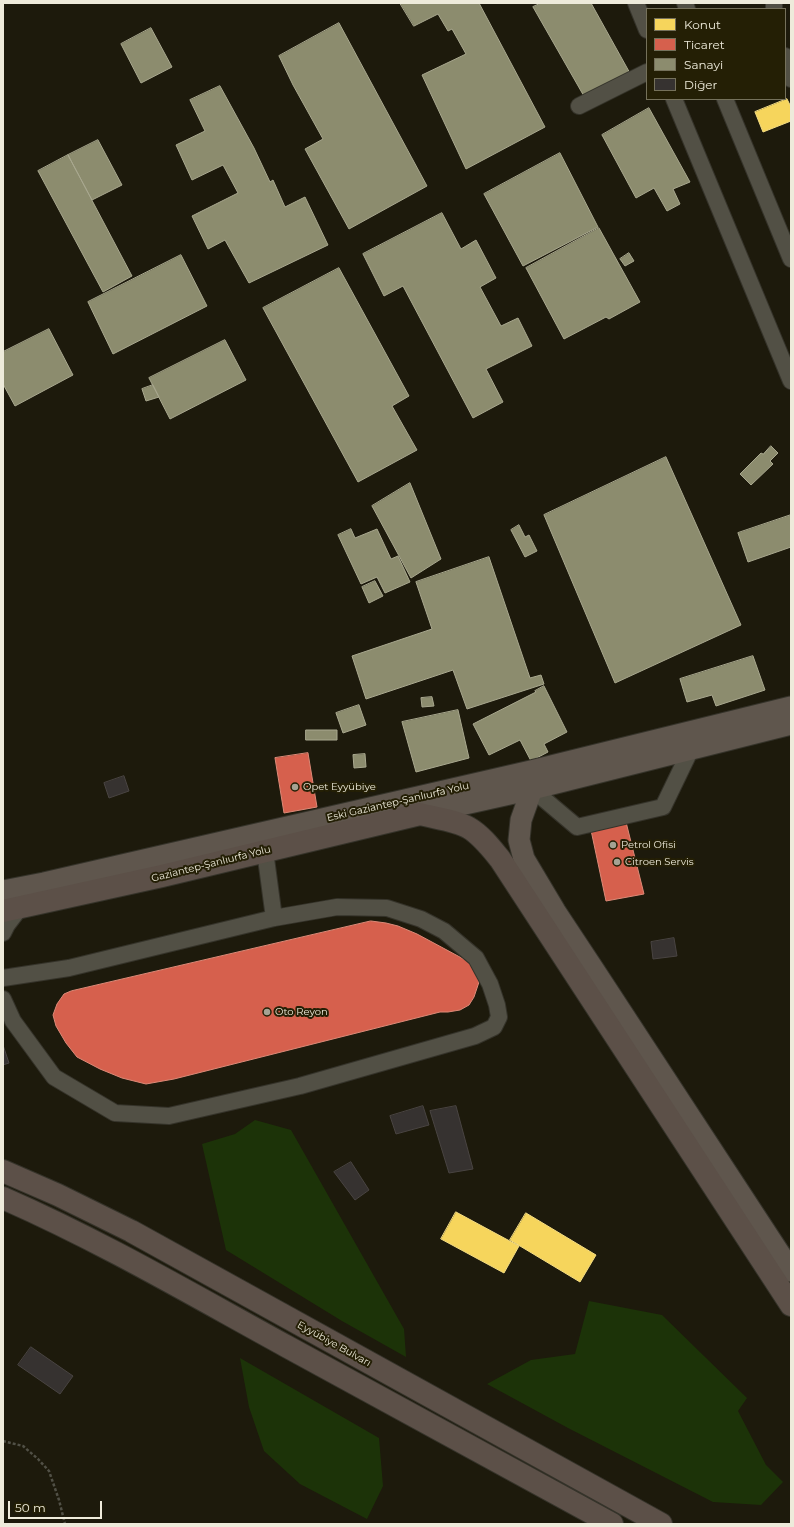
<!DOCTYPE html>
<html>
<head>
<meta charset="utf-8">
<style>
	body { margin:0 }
	#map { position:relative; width:794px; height:1527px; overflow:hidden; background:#1d1a0c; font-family:Montserrat,sans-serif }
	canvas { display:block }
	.frame { position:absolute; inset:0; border:4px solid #eeebdb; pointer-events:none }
	.legend { position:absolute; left:646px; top:8px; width:140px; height:92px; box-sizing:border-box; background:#241f05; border:1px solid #75715b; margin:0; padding:5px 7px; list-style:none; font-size:12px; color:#eeebdb }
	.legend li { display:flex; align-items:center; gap:8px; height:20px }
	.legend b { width:20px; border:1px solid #75715b }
	.scale { position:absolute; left:8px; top:1501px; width:94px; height:18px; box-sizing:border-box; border:2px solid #eeebdb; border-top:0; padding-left:5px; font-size:12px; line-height:14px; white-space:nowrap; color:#eeebdb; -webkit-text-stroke:3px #241f05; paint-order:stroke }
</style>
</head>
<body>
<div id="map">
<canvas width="794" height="1527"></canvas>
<div class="frame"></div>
<ul class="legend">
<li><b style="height:11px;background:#f6d55c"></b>Konut</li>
<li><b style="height:11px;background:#d6604d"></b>Ticaret</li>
<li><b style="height:11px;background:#8c8c6e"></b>Sanayi</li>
<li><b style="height:11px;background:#363230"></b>Diğer</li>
</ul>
<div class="scale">50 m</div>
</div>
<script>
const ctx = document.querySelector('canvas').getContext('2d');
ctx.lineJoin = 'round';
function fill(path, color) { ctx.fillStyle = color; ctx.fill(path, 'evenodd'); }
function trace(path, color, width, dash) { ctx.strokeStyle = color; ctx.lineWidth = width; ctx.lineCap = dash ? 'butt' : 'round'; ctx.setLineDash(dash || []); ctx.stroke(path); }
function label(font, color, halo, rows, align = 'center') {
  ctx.font = font + ' Montserrat,sans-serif'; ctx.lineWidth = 4; ctx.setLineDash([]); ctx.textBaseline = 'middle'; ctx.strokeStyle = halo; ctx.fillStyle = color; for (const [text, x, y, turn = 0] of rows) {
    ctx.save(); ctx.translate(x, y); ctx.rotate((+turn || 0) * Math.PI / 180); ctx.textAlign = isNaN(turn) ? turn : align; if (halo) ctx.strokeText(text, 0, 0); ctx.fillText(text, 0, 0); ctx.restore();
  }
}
fill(new Path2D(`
	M255 1120 291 1130 404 1329 406 1357 342 1321 226 1250 202 1144 235 1134Z
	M589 1301 662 1315 747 1398 738 1411 766 1465 783 1482 761 1505 713 1502 568 1428 487 1384 531 1360 575 1354Z
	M240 1358 379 1438 383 1486 367 1519 300 1484 264 1451 249 1407Z`), '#1c3308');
const homes = new Path2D(`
	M787 99 791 107V121L763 132 755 112Z
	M456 1212 519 1246 504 1273 441 1239Z
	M526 1213 596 1255 580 1282 510 1240Z`);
fill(homes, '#f6d55c');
trace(homes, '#f4dc82', 1);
const shops = new Path2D(`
	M308 753 317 807 284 813 275 758Z
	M626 822 644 894 606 901 591 830Z
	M371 921 386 923 398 926 417 934 471 963 479 982 474 997 469 1005 460 1010 448 1012H440L174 1079 146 1084 122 1078 100 1069 77 1057 66 1043 56 1026 53 1015 57 1004 64 994 71 991Z`);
fill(shops, '#d6604d');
trace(shops, '#dd8a78', 1);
const industry = new Path2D(`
	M400 3H479L545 127 466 169 422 75 466 54 452 29 448 31 438 14 414 26Z
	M541 3H591L631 75 585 98 533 7Z
	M339 23 427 186 349 229 305 149 323 139 293 85 279 56Z
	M151 28 172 67 141 83 121 44Z
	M220 86 254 148 270 182 273 180 285 207 305 197 328 245 249 283 225 240 208 249 192 216 238 193 223 165 192 180 176 145 205 131 190 100Z
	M649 108 690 182 673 189 680 204 667 211 654 188 636 198 602 135Z
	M98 140 122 185 92 200 68 155Z
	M560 153 598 227 523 266 484 194Z
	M68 155 132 276 103 292 38 171Z
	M442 213 461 249 476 240 496 278 480 287 501 326 518 318 532 346 486 369 503 402 473 418 403 286 384 296 363 254Z
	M599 228 640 302 609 319 606 317 564 339 526 268Z
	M629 253 634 261 625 266 620 259Z
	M181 255 207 306 113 354 88 302Z
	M339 268 409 396 392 406 417 450 358 482 263 308Z
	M49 329 73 375 15 406 3 384V352Z
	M225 340 246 380 170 419 149 378Z
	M153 385 159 397 146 401 142 389Z
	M771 446 778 453 770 461 773 464 751 485 740 474 761 453 763 454Z
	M666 457 741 625 615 683 544 515Z
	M410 483 441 559 411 578 372 506Z
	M791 515V547L748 562 738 533Z
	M519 525 525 537 529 535 537 551 525 557 511 530Z
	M351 529 355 538 377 529 391 559 398 556 410 582 385 593 377 577 361 584 338 535Z
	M489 557 530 678 541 675 544 684 467 709 453 670 366 699 352 656 432 629 416 582Z
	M375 581 383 596 369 603 362 587Z
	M753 656 765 690 716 706 712 695 687 702 680 679Z
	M544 686 567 732 544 744 548 752 531 761 520 740 489 755 473 724 536 692 535 691Z
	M432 697 434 706 422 707 421 698Z
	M359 705 366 725 343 733 336 713Z
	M458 710 469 758 416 772 402 722Z
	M306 730H337V740H306Z
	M365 754 366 767 354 768 353 755Z`);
fill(industry, '#8c8c6e');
trace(industry, '#a9a88f', 1);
const building = new Path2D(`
	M124 776 129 791 109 798 104 783Z
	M674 938 677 956 653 959 651 942Z
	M3 1045 9 1063 3 1065Z
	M423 1106 429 1125 396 1134 390 1116Z
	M456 1106 473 1169 449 1173 430 1111Z
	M351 1162 369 1190 355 1200 334 1172Z
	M31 1347 73 1376 60 1394 18 1365Z`);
fill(building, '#363230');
trace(building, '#494442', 1);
const minor = new Path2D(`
	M636 3 647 30
	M685 3 687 9
	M774 9V3
	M785 56 791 79
	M674 99 791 381
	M725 99 791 259
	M579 106 647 72
	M532 789 577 827 663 807 691 749
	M265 851 274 918
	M3 933 7 925 20 908
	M3 978 69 968 274 918 337 907 387 908 421 919 444 931 476 958 490 984 497 1005 499 1017 494 1027 475 1036 300 1086 169 1116 115 1113 54 1077 13 1021 3 999`);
const major = new Path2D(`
	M532 789 521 820 519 840 524 859 555 911 594 970 791 1271
	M420 814 532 789 791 724
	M3 891 44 883 531 771 791 707`);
const highway = new Path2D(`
	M3 911 162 876 420 814C434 818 456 820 469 828 481 835 491 848 500 859L791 1305
	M3 1171 58 1195 131 1231 661 1524
	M3 1198C101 1241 193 1295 286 1346 394 1406 503 1465 612 1524`);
trace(minor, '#35332a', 18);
trace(major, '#35332a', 23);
trace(highway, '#35332a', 24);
trace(new Path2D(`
	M3 1441 23 1446 38 1459 49 1471 59 1500 65 1524`), '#515046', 2.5, [3, 2]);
trace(minor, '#525045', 16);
trace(major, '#5f564d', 21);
trace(highway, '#5c5048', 22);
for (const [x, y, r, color] of [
	[295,787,4,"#a5a293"],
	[613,845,4,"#a5a293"],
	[617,862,4,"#a5a293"],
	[267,1012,4,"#a5a293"]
]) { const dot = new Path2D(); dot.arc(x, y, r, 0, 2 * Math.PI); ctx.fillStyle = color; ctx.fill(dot); trace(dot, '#241f05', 1.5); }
label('10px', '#eeebdb', '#241f05', [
	["Opet Eyyübiye",303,787],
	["Petrol Ofisi",621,845],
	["Citroen Servis",625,862],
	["Oto Reyon",275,1012]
], 'left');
label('10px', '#eeebdb', '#241f05', [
	["Eski Gaziantep-Şanlıurfa Yolu",398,802,-13],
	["Gaziantep-Şanlıurfa Yolu",211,864,-14],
	["Eyyübiye Bulvarı",334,1344,29]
]);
</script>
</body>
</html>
